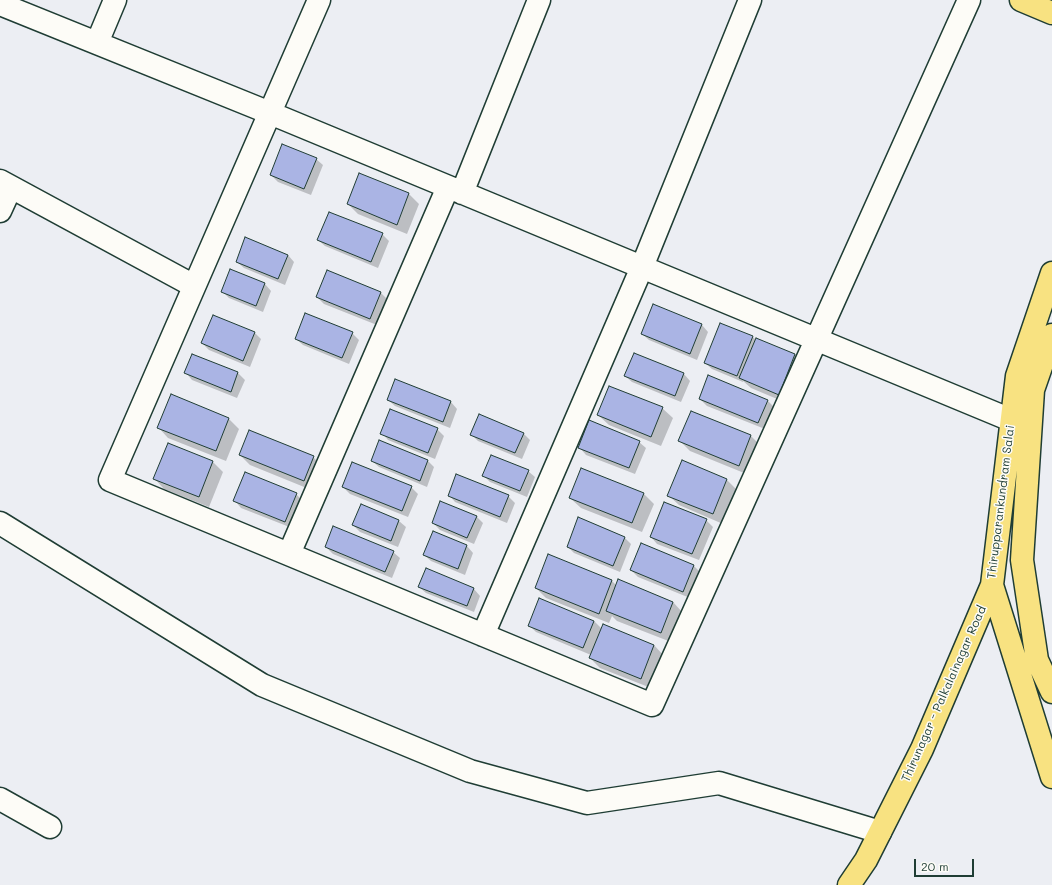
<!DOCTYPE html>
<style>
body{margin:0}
#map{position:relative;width:1052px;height:885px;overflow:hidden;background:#eceef3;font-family:Mali,sans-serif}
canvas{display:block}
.scale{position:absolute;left:914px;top:859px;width:60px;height:18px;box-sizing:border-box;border:2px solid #1f3d34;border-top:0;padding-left:5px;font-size:12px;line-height:14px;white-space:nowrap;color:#1f3d34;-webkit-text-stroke:3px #fdfcf7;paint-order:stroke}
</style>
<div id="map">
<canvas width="1052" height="885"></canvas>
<div class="scale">20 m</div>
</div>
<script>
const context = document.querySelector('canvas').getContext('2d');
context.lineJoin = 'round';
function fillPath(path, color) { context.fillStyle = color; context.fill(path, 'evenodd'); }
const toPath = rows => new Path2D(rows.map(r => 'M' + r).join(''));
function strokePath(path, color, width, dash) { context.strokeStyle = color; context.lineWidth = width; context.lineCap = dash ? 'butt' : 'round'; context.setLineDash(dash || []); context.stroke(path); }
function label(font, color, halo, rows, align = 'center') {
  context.font = font + ' Mali,sans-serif'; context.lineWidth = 3; context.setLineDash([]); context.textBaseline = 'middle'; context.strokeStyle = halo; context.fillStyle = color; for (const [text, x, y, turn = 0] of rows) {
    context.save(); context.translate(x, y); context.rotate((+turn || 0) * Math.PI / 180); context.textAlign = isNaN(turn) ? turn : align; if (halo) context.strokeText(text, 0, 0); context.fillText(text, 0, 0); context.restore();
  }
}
const shadow = toPath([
 [316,159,323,165,311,195,278,182,271,175],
 [360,174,409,194,419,204,407,234,358,214,348,204],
 [382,234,389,241,378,268,325,246,318,240],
 [288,255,294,262,285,285,244,268,237,262],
 [231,270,265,284,271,291,263,312,229,298,222,291],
 [328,271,381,293,388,300,377,325,324,304,317,297],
 [653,305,702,325,708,332,697,360,649,340,642,334],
 [721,324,753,337,756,340,795,354,805,365,789,404,751,388,743,381,743,382,712,369,705,363],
 [254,332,261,339,250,367,209,350,202,343],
 [352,333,359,340,349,364,303,345,296,339],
 [193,355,238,373,245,380,237,398,192,380,186,373],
 [684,374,690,381,681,402,632,382,625,376],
 [396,380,451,402,457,409,450,428,395,406,388,400],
 [171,395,229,419,239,429,226,461,168,438,158,427],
 [700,399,767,400,774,407,765,429,707,406],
 [662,408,673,418,661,446,609,425,598,415],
 [692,412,751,436,761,446,749,475,690,451,680,441],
 [437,429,444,436,435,459,388,440,382,433],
 [523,433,530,440,522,459,478,441,472,435],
 [639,442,646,448,635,474,586,455,580,448],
 [168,444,213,462,223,472,209,507,164,489,154,478],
 [240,455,313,457,323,467,314,491,250,465],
 [372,461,428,461,434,467,427,487,379,467],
 [682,461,727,480,737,490,723,524,679,505,668,495],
 [582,469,644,494,654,504,642,532,581,508,570,498],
 [528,471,535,477,527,497,490,482,484,476],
 [343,487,411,487,418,494,408,517,350,494],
 [296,494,303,501,292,528,241,508,235,501],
 [449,495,508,496,515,503,507,523,455,502],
 [361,505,399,521,406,527,398,547,360,532,353,525],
 [476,516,483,523,474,544,440,530,433,523],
 [706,520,713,527,699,560,657,544,651,537],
 [433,533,467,546,473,553,465,575,431,561,424,555],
 [625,538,631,544,620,572,574,553,568,547],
 [326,547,393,552,400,558,392,578,333,554],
 [549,555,612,581,617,586,673,602,683,613,671,642,617,621,612,616,609,623,546,598,536,588],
 [694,566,700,572,690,598,638,577,631,570],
 [426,570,474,589,480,596,474,612,426,593,419,587],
 [594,621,602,629,603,625,654,645,664,656,651,688,600,668,590,658,591,655,536,632,529,625]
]);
const building = toPath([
 [282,144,317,158,304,189,270,175,282,144],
 [359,173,409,193,397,225,347,204,359,173],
 [329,212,383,233,371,262,317,240,329,212],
 [245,237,288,255,278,279,236,262,245,237],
 [230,269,265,283,256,306,221,292,230,269],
 [327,270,381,292,370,319,316,297,327,270],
 [653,304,702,324,690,354,641,334,653,304],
 [305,313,353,332,342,358,295,339,305,313],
 [213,315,255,332,243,361,201,343,213,315],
 [720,323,753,336,737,376,704,363,720,323],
 [756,338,795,354,779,395,739,378,756,338],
 [634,353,684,373,675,396,624,376,634,353],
 [192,354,238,372,231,392,184,373,192,354],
 [708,375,768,400,758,423,699,399,708,375],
 [395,379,451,401,443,422,387,400,395,379],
 [609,386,663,407,651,437,597,415,609,386],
 [171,394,229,418,216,451,157,428,171,394],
 [390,409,438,428,428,453,380,434,390,409],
 [691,411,751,435,739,466,678,441,691,411],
 [479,414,524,433,515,453,470,435,479,414],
 [589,420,640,441,629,468,578,448,589,420],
 [249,430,314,456,304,481,239,455,249,430],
 [379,440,428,460,420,481,371,461,379,440],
 [168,443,213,461,199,497,153,479,168,443],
 [491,455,529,470,520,491,482,476,491,455],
 [682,460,727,479,713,514,667,496,682,460],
 [352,462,412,486,402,511,342,487,352,462],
 [581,468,644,493,632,523,569,498,581,468],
 [245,472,297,493,285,522,233,501,245,472],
 [456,474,509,495,500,517,448,496,456,474],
 [440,501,477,516,467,538,432,523,440,501],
 [664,502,707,519,692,554,650,537,664,502],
 [361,504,399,520,391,541,352,525,361,504],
 [578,517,625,537,613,566,567,547,578,517],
 [333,526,394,551,385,572,325,547,333,526],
 [433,531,467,545,458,569,423,555,433,531],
 [641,543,694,565,683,592,630,570,641,543],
 [548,554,612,580,599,614,535,588,548,554],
 [426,568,474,588,467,606,418,587,426,568],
 [618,579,673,602,661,633,606,611,618,579],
 [539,598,594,621,583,648,528,626,539,598],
 [603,624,654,645,641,679,589,658,603,624]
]);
const minor = toPath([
 [319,0,110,480,652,705,969,0],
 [0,4,270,113,1011,420],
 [97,43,115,0],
 [0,181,194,286],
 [462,193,539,0],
 [0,211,11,187],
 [0,523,262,685,470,771,587,803,719,783,880,832],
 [289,554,448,187],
 [483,635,642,267,750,0],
 [0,799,50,827]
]);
const major = toPath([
 [1021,0,1052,13],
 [1052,273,1017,376,992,585,1052,777],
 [1052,335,1033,390,1022,560,1037,660,1052,692],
 [849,885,866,860,922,749,992,585]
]);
const streetNames = [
 ["Thirupparankundram Salai",1001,502,-83],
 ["Thirunagar - Palkalainagar Road",944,694,-66]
];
fillPath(shadow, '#0003');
fillPath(building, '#aab4e4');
strokePath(building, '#1f3d34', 1);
strokePath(minor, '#1f3d34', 25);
strokePath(major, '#1f3d34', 25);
strokePath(minor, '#fdfcf7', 22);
strokePath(major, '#f8e281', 22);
label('12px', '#1f3d34', '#fdfcf7', streetNames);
</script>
